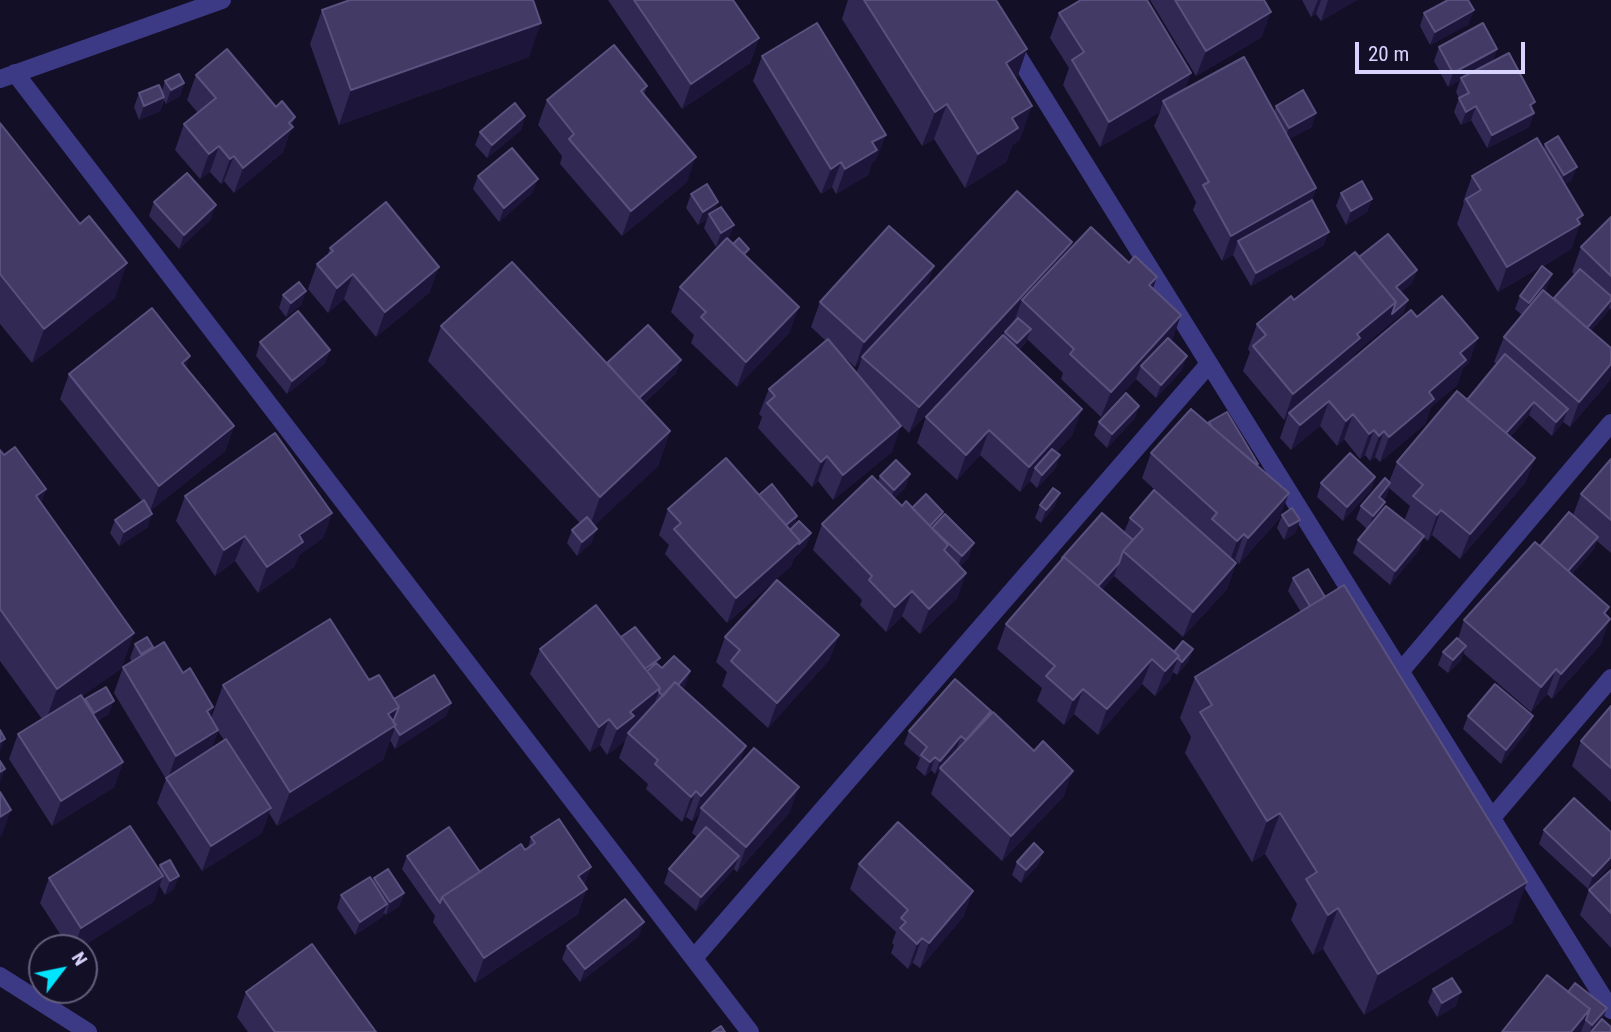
<!DOCTYPE html>
<style>
body{margin:0}
#map{position:relative;width:1611px;height:1032px;overflow:hidden;background:#130f26;font-family:"Roboto Condensed",sans-serif}
canvas{display:block}
.north{position:absolute;left:28px;top:934px;width:70px;height:70px;box-sizing:border-box;background:#130f26;border:2px solid #625e7d;border-radius:50%;rotate:58deg;font-size:19px;font-weight:700;line-height:28px;text-align:center;color:#d9d4ff}
.north::after{content:'';display:block;margin:auto;width:24px;height:32px;background:#00e5ff;clip-path:polygon(50% 0,100% 100%,50% 72%,0 100%)}
.scale{position:absolute;left:1355px;top:42px;width:170px;height:32px;box-sizing:border-box;border:4px solid #d9d4ff;border-top:0;padding-left:9px;font-size:21px;line-height:24px;white-space:nowrap;color:#d9d4ff;-webkit-text-stroke:5px #130f26;paint-order:stroke}
</style>
<div id="map">
<canvas width="1611" height="1032"></canvas>
<div class="north">N</div>
<div class="scale">20 m</div>
</div>
<script>
const context = document.querySelector('canvas').getContext('2d');
context.lineJoin = 'round';
const toPath = rows => new Path2D(rows.map(r => 'M' + r).join(''));
function strokePath(path, color, width, dash) { context.strokeStyle = color; context.lineWidth = width; context.lineCap = dash ? 'butt' : 'round'; context.setLineDash(dash || []); context.stroke(path); }
function fillPath(path, color) { context.fillStyle = color; context.fill(path, 'evenodd'); }
const street = toPath([
 [1011,45,1611,1010],
 [15,73,750,1032],
 [0,79,222,0],
 [1400,672,1611,423],
 [1491,819,1611,678],
 [694,958,1209,364],
 [0,976,88,1032]
]);
const wall = toPath([
 [608,0,733,0,759,38,750,63,682,109],
 [848,0,972,0,1016,80,1020,140,1012,145,1006,162,965,188,934,139,922,146,842,19],
 [1150,0,1264,0,1262,37,1196,76],
 [1302,0,1357,0,1321,21,1316,14,1311,17],
 [322,10,529,57,339,125,310,44],
 [1059,13,1191,73,1185,89,1274,112,1276,106,1312,127,1289,139,1316,188,1312,200,1324,245,1251,286,1233,255,1222,261,1193,210,1196,202,1154,126,1160,112,1100,147,1063,85,1069,68,1050,38],
 [1424,13,1469,24,1430,45,1420,26],
 [1439,47,1493,62,1532,109,1534,113,1529,127,1487,148,1471,120,1461,125,1454,112,1459,98,1456,92,1460,80,1448,87,1434,61],
 [762,56,876,160,872,163,868,175,836,194,832,187,821,194,753,81],
 [196,75,276,107,295,117,283,152,234,193,224,181,221,184,210,172,200,179,175,150,184,124,198,113,187,100],
 [165,81,184,83,180,96,166,104,164,100,160,111,139,120,134,107,139,93,162,91],
 [647,86,644,94,687,182,622,236,560,164,562,156,538,125,547,100],
 [525,116,521,130,487,158,475,145,480,132],
 [0,123,115,298,32,363,0,324],
 [1545,144,1572,180,1565,184,1583,215,1571,249,1543,266,1547,288,1545,291,1553,299,1575,275,1572,272,1581,247,1611,217,1611,310,1609,308,1608,311,1591,331,1610,380,1570,427,1563,422,1552,436,1529,415,1510,437,1535,458,1525,483,1460,559,1432,535,1428,541,1423,537,1419,550,1390,585,1353,553,1358,540,1367,529,1356,519,1361,506,1389,482,1397,462,1467,400,1497,364,1494,362,1504,337,1522,315,1515,309,1520,296,1542,266,1498,292,1457,224,1464,203,1463,202,1472,176,1544,148],
 [1389,488,1410,506,1404,521,1382,510,1383,500,1386,497],
 [478,176,533,192,499,222,473,189],
 [1341,193,1372,199,1367,212,1346,225,1336,206],
 [691,194,718,202,715,210,729,239,728,239,746,256,790,332,737,387,691,343,694,335,671,312,680,287,722,243,716,247,704,228,707,219,698,225,686,208],
 [154,202,211,219,179,249,149,216],
 [1072,242,1069,250,1153,289,1182,370,1156,398,1136,379,1101,417,1061,379,1063,373,1027,339,1026,342,1019,350,1073,434,1056,453,1060,455,1055,469,1037,488,1030,481,1020,492,980,455,957,480,917,443,926,417,1003,335,1005,332,1014,322,1015,319,909,433,898,422,892,452,833,500,818,481,812,487,758,428,762,417,759,414,769,389,826,341,811,327,820,302,934,266,925,289],
 [840,353,855,367,861,361,856,373],
 [330,248,430,292,376,337,344,299,328,313,308,289,317,264,327,256],
 [1359,257,1417,270,1412,283,1401,292,1408,300,1403,313,1354,354,1352,360,1469,363,1463,368,1457,385,1431,407,1425,424,1380,462,1375,457,1370,461,1365,455,1360,459,1344,439,1337,446,1320,426,1291,450,1280,438,1287,417,1284,420,1243,371,1250,352,1248,349,1257,324,1294,300],
 [283,295,302,304,286,317,279,308],
 [441,326,607,363,676,373,644,403,670,431,658,466,594,525,592,542,577,556,567,543,572,530,580,523,428,361],
 [260,342,330,350,325,363,287,394,256,356],
 [186,367,234,426,225,451,150,511,148,527,119,546,110,533,115,520,142,501,60,399,69,374],
 [1139,406,1134,419,1107,448,1094,435,1099,422],
 [1209,422,1258,464,1258,466,1280,518,1239,564,1235,559,1233,561,1236,563,1227,589,1183,637,1114,576,1102,590,1174,652,1193,649,1188,662,1177,675,1173,672,1169,681,1155,696,1142,684,1098,735,1074,714,1064,725,1037,701,1042,688,997,649,1006,624,1124,532,1130,518,1206,537,1142,478,1151,453,1209,424],
 [0,450,4,455,46,489,41,503,122,668,82,696,85,701,85,699,109,714,97,721,123,762,114,787,52,826,9,759,18,734,42,719,0,661],
 [1611,459,1611,553,1597,541,1593,550,1572,574,1606,615,1601,644,1552,699,1547,694,1531,712,1463,653,1461,660,1448,673,1438,665,1443,652,1458,639,1464,620,1573,515,1581,494],
 [910,474,905,488,894,498,902,506,943,512,942,518,969,557,960,566,966,573,957,598,920,634,902,616,886,632,860,605,862,600,813,550,822,524,878,482,880,476],
 [1375,477,1371,490,1343,521,1317,497,1321,483],
 [759,495,797,516,794,526,811,533,806,546,794,558,791,566,727,623,665,554,669,545,659,535,668,509],
 [185,496,332,513,323,538,299,555,294,567,258,593,235,561,215,576,176,521],
 [1040,505,1055,506,1041,523,1035,518],
 [1282,515,1300,520,1295,533,1284,540,1277,528],
 [1293,578,1512,923,1364,1015,1323,949,1313,955,1291,920,1297,904,1265,854,1252,862,1185,753,1191,737,1180,718,1195,677,1301,612,1288,591],
 [839,635,829,660,768,728,722,686,727,672,716,662,725,637],
 [621,637,660,658,657,664,686,685,682,688,739,765,790,812,737,872,734,869,696,911,664,883,669,869,697,837,692,833,700,813,692,821,686,817,682,822,646,789,648,784,619,758,628,733,633,727,628,731,625,741,607,755,600,745,590,752,530,674,540,649],
 [135,644,153,647,152,650,183,673,213,707,210,716,211,718,223,685,369,680,394,699,451,703,446,716,395,749,390,740,383,760,277,826,269,813,262,833,202,871,157,803,166,779,114,693,123,667,132,662,130,658],
 [218,731,224,740,211,749],
 [1611,706,1611,802,1572,766,1581,741],
 [991,711,989,716,1064,796,1002,861,931,794,940,769,935,774,931,770,925,776,916,768,920,758,904,744,909,731],
 [1468,716,1533,716,1528,730,1501,764,1463,729],
 [1544,830,1611,832,1611,865,1588,889,1539,844],
 [531,837,591,867,584,885,578,914,475,983,433,922,435,916,402,869,407,856,480,872,528,848],
 [1043,852,1038,865,1021,883,1012,875,1017,862],
 [170,860,174,889,165,895,159,885,154,901,80,948,69,948,40,903,49,878,158,869,160,865],
 [859,864,964,916,920,968,913,963,908,969,891,953,894,945,892,943,896,932,850,889],
 [1611,870,1611,948,1580,915,1589,890],
 [374,878,404,893,399,906,386,915,384,913,382,917,355,935,337,908,341,895,373,881],
 [639,936,580,982,562,959,567,946],
 [1547,975,1602,1020,1611,1032,1501,1032],
 [1433,989,1456,1006,1437,1017,1428,1002],
 [246,992,376,1032,248,1032,237,1017]
]);
const shadedWall = toPath([
 [1318,0,1321,0,1316,14,1311,17],
 [1328,0,1357,0,1321,21],
 [1474,10,1469,24,1430,45,1435,32],
 [1271,12,1262,37,1196,76,1206,51],
 [541,23,529,57,339,125,351,90],
 [759,38,750,63,682,109,691,84],
 [1027,49,1015,84,1006,63],
 [1497,49,1493,63,1448,87,1453,73],
 [1191,73,1182,98,1163,101,1160,112,1100,147,1109,122],
 [184,83,180,96,166,104,171,90],
 [164,97,160,111,139,120,144,106],
 [1535,102,1530,115,1534,113,1529,127,1487,148,1492,135],
 [947,104,934,139,922,146,935,112],
 [1032,106,1020,140,1012,145,1006,162,965,188,978,154,1012,118],
 [1476,106,1471,120,1461,125,1466,112],
 [1316,113,1312,127,1284,142,1289,128],
 [525,116,521,130,487,158,492,145],
 [295,117,283,152,234,193,243,168],
 [886,135,876,160,872,163,868,175,836,194,845,169,872,142],
 [219,146,210,172,200,179,209,154],
 [234,156,224,181,221,184,230,159],
 [696,157,687,182,622,236,631,211],
 [841,162,832,187,821,194,831,169],
 [1577,167,1572,180,1559,188,1564,175],
 [538,179,533,192,499,222,504,208],
 [1316,188,1307,214,1238,241,1233,255,1222,261,1231,236],
 [1372,199,1367,212,1346,225,1351,211],
 [718,202,714,216,709,214,707,219,698,225,703,212],
 [216,205,211,219,179,249,184,235],
 [1583,215,1571,249,1498,292,1507,267],
 [734,225,729,239,716,247,721,233],
 [1329,232,1324,245,1251,286,1256,273],
 [1072,242,1063,267,1022,300,1015,319,909,433,919,407],
 [127,263,115,298,32,363,44,329],
 [934,266,925,291,862,357,861,361,855,367,864,342],
 [439,267,430,292,376,337,385,312],
 [1417,270,1412,283,1391,300,1396,287],
 [353,274,344,299,328,313,337,288],
 [1552,274,1547,288,1524,316,1529,303],
 [1157,277,1148,302,1149,285],
 [306,291,302,304,286,317,291,303],
 [1408,300,1403,313,1354,354,1351,363,1289,413,1287,417,1284,420,1293,394,1357,334,1396,302],
 [1611,300,1608,311,1582,342,1587,328],
 [799,307,790,332,737,387,746,362],
 [1181,315,1172,341,1145,370,1141,366,1136,379,1101,417,1111,392],
 [1031,329,1026,342,1012,356,1017,343],
 [1478,338,1469,363,1463,368,1457,385,1431,407,1425,424,1380,462,1389,437,1429,392,1460,353],
 [330,350,325,363,287,394,292,381],
 [190,356,181,381,182,363],
 [1187,356,1182,370,1156,398,1161,385],
 [681,360,676,373,627,418,632,405],
 [1611,364,1611,376,1610,380,1570,427,1579,402],
 [1329,401,1320,426,1291,450,1300,425],
 [1534,402,1529,415,1499,449,1504,436],
 [1139,406,1134,419,1107,448,1112,434],
 [1082,409,1073,434,1039,472,1035,468,1030,481,1020,492,1029,467],
 [1568,409,1563,422,1552,436,1556,422],
 [1353,414,1344,439,1337,446,1346,421],
 [234,426,225,451,150,511,159,486],
 [901,426,892,452,833,500,843,475],
 [989,430,980,455,957,480,966,455],
 [1374,430,1365,455,1360,459,1369,434],
 [670,431,658,466,588,532,600,497],
 [1384,431,1375,457,1370,461,1379,436],
 [1060,455,1055,469,1037,488,1042,475],
 [827,456,818,481,812,487,821,462],
 [1535,458,1525,483,1460,559,1470,534],
 [910,474,905,488,889,504,894,490],
 [1375,477,1371,490,1343,521,1347,507],
 [1390,483,1386,497,1374,511,1379,497],
 [46,489,34,523,36,496],
 [1060,493,1055,506,1041,523,1046,510],
 [1289,493,1280,518,1239,564,1248,538],
 [1385,502,1380,515,1368,529,1373,516],
 [1441,510,1432,535,1428,541,1437,515],
 [943,512,939,526,934,530,929,527],
 [332,513,323,538,299,555,294,567,258,593,267,567,299,535],
 [152,514,148,527,119,546,124,532],
 [797,516,793,529,780,529],
 [1300,520,1295,533,1284,540,1289,526],
 [597,529,592,542,577,556,582,542],
 [811,533,806,546,794,558,791,566,727,623,736,598,800,541],
 [1244,534,1235,559,1228,566,1237,541],
 [245,536,235,561,215,576,224,550],
 [1424,536,1419,550,1390,585,1395,571],
 [1598,537,1593,550,1562,585,1567,572],
 [974,543,969,557,957,569,962,556],
 [1119,563,1114,576,1092,602,1097,588],
 [1236,563,1227,589,1183,637,1193,612],
 [966,573,957,598,920,634,929,609],
 [912,591,902,616,886,632,895,607],
 [1609,607,1600,630,1610,619,1601,644,1552,699,1561,674],
 [134,633,122,668,45,723,57,689],
 [839,635,829,660,768,728,777,703],
 [1466,646,1461,660,1448,673,1453,660],
 [1193,649,1188,662,1177,675,1182,662],
 [1179,656,1169,681,1155,696,1165,671],
 [660,658,655,671,639,673],
 [1152,659,1142,684,1098,735,1107,709],
 [1556,669,1547,694,1531,712,1541,687],
 [690,671,686,685,661,712,666,698],
 [660,688,651,714,628,731,625,741,607,755,617,729,630,712],
 [1083,689,1074,714,1064,725,1073,700],
 [114,701,109,714,89,726,94,713],
 [451,703,446,716,395,749,400,735],
 [213,707,204,732,207,711],
 [399,707,396,725,383,760,277,826,290,792,388,714],
 [1533,716,1528,730,1501,764,1506,750],
 [609,719,600,745,590,752,599,727],
 [218,730,209,755,167,781,176,756],
 [961,736,957,749,935,774,940,761],
 [5,739,0,752,0,753,0,742],
 [746,746,737,771,701,808,700,813,692,821,701,796],
 [935,757,931,770,925,776,930,762],
 [123,762,114,787,52,826,61,801],
 [5,769,0,783,0,772],
 [1073,771,1064,796,1002,861,1011,836],
 [799,787,790,812,737,872,746,847],
 [696,791,686,817,682,822,691,797],
 [271,808,262,833,202,871,211,846],
 [11,810,2,835,0,837,0,817],
 [1280,813,1265,854,1252,862,1267,821],
 [1043,852,1038,865,1021,883,1026,870],
 [739,856,734,869,696,911,701,897],
 [1611,857,1611,865,1588,889,1593,876],
 [591,867,582,892,578,876],
 [163,876,154,901,80,948,74,948,81,928],
 [179,876,174,889,165,895,170,881],
 [1527,882,1512,923,1364,1015,1378,974],
 [587,889,578,914,475,983,484,958],
 [973,891,964,916,920,968,929,943],
 [404,893,399,906,386,915,390,902],
 [387,904,382,917,355,935,360,922],
 [1338,908,1323,949,1313,955,1328,915],
 [644,922,639,936,580,982,585,969],
 [922,938,913,963,908,969,917,944],
 [1461,992,1456,1006,1437,1017,1442,1003],
 [1607,1008,1602,1021,1593,1032,1590,1032,1592,1025],
 [1590,1009,1581,1032,1571,1032]
]);
const building = toPath([
 [350,0,533,0,541,23,351,90,322,10,350,0],
 [634,0,733,0,759,38,691,84,634,0],
 [864,0,996,0,1027,49,1006,63,1032,106,1012,118,1018,128,978,154,947,104,935,112,864,0],
 [1081,0,1147,0,1191,73,1109,122,1072,60,1084,52,1059,13,1081,0],
 [1175,0,1264,0,1271,12,1206,51,1175,0],
 [1448,0,1468,0,1474,10,1435,32,1424,13,1448,0],
 [817,23,886,135,872,142,877,150,845,169,841,162,831,169,762,56,817,23],
 [1483,23,1497,49,1453,73,1439,47,1483,23],
 [614,45,647,86,641,91,696,157,631,211,569,139,574,134,547,100,614,45],
 [227,49,276,107,282,101,295,117,289,123,293,127,243,168,234,156,230,159,219,146,209,154,184,124,216,98,196,75,227,49],
 [1509,53,1535,102,1530,105,1534,113,1492,135,1476,106,1466,112,1459,98,1469,93,1461,78,1509,53],
 [1244,57,1316,188,1231,236,1203,185,1209,182,1163,101,1244,57],
 [179,74,184,83,171,90,165,81,179,74],
 [159,85,164,97,144,106,139,93,159,85],
 [1303,90,1316,113,1289,128,1276,106,1303,90],
 [515,103,525,116,492,145,480,132,515,103],
 [0,123,80,224,89,216,127,263,44,329,0,274,0,123],
 [1558,136,1577,167,1564,175,1545,144,1558,136],
 [1537,138,1583,215,1577,219,1580,224,1507,267,1466,199,1481,190,1472,176,1537,138],
 [512,148,538,179,504,208,478,176,512,148],
 [187,173,216,205,184,235,154,202,187,173],
 [1362,181,1372,199,1351,211,1341,193,1362,181],
 [707,184,718,202,703,212,691,194,707,184],
 [1017,191,1072,242,919,407,862,357,1017,191],
 [1312,200,1329,232,1256,273,1238,241,1312,200],
 [386,202,439,267,385,312,353,274,337,288,317,264,333,251,330,248,386,202],
 [721,207,734,225,721,233,709,214,721,207],
 [1611,217,1611,276,1581,247,1611,217],
 [889,226,934,266,864,342,820,302,889,226],
 [1091,227,1129,263,1135,256,1157,277,1149,285,1181,315,1111,392,1070,354,1074,349,1022,300,1091,227],
 [1388,234,1417,270,1396,287,1408,300,1392,314,1396,302,1359,257,1388,234],
 [727,238,799,307,746,362,701,317,706,312,680,287,727,238],
 [739,238,749,249,744,254,733,244,739,238],
 [1355,252,1396,302,1357,334,1360,338,1293,394,1253,346,1266,335,1257,324,1291,296,1294,300,1355,252],
 [512,262,670,431,600,497,441,326,512,262],
 [1542,266,1552,274,1529,303,1520,296,1542,266],
 [1580,269,1611,296,1611,300,1587,328,1554,298,1580,269],
 [299,282,306,291,291,303,283,295,299,282],
 [1543,290,1611,348,1611,364,1579,402,1504,337,1543,290],
 [1442,296,1478,338,1460,353,1466,360,1429,392,1434,399,1389,437,1384,431,1379,436,1374,430,1369,434,1353,414,1346,421,1329,401,1300,425,1289,413,1411,310,1417,317,1442,296],
 [152,308,190,356,182,363,234,426,159,486,69,374,152,308],
 [298,311,330,350,292,381,260,342,298,311],
 [1018,318,1031,329,1017,343,1005,332,1018,318],
 [648,325,681,360,639,398,607,363,648,325],
 [1003,335,1082,409,1029,467,989,430,966,455,926,417,1003,335],
 [1168,338,1187,356,1161,385,1141,366,1168,338],
 [828,339,901,426,843,475,827,456,821,462,767,403,775,396,769,389,828,339],
 [1505,354,1568,409,1556,422,1534,402,1506,433,1467,400,1505,354],
 [1457,391,1535,458,1470,534,1441,510,1437,515,1413,496,1423,485,1397,462,1457,391],
 [1126,393,1139,406,1112,434,1099,422,1126,393],
 [1191,409,1289,493,1248,538,1244,534,1237,541,1212,519,1217,513,1151,453,1191,409],
 [1227,412,1258,464,1257,465,1212,427,1209,422,1227,412],
 [275,433,332,513,299,535,303,542,267,567,245,536,224,550,185,496,275,433],
 [15,447,46,489,36,496,134,633,57,689,0,609,0,450,4,455,15,447],
 [1052,449,1060,455,1042,475,1035,468,1052,449],
 [1350,453,1375,477,1347,507,1321,483,1350,453],
 [726,458,800,541,736,598,674,529,681,523,668,509,726,458],
 [1611,459,1611,520,1581,494,1611,459],
 [896,460,910,474,894,490,880,476,896,460],
 [872,476,902,506,906,501,948,545,944,550,966,573,929,609,912,591,895,607,869,580,872,576,822,524,872,476],
 [1385,478,1390,483,1379,497,1385,502,1373,516,1361,506,1385,478],
 [772,484,797,516,786,525,759,495,772,484],
 [1053,488,1060,493,1046,510,1040,505,1053,488],
 [1154,490,1236,563,1193,612,1123,551,1143,529,1130,518,1154,490],
 [926,494,943,512,930,526,912,508,926,494],
 [144,500,152,514,124,532,115,520,144,500],
 [1386,506,1424,536,1395,571,1358,540,1386,506],
 [1292,508,1300,520,1289,526,1282,515,1292,508],
 [1569,512,1598,537,1568,571,1540,546,1569,512],
 [1102,513,1133,540,1123,551,1119,563,1098,586,1064,557,1062,558,1102,513],
 [945,514,974,543,962,556,932,528,945,514],
 [587,517,597,529,582,542,572,530,587,517],
 [799,521,811,533,799,544,800,541,790,530,799,521],
 [1535,542,1609,607,1604,613,1610,619,1561,674,1556,669,1541,687,1464,620,1535,542],
 [1064,557,1179,656,1165,671,1152,659,1107,709,1083,689,1073,700,1046,676,1055,666,1006,624,1064,557],
 [1308,569,1325,597,1310,606,1293,578,1308,569],
 [777,580,839,635,777,703,731,661,740,650,725,637,777,580],
 [1344,585,1527,882,1378,974,1338,908,1328,915,1306,879,1317,872,1280,813,1267,821,1200,712,1212,705,1195,677,1344,585],
 [596,605,660,688,630,712,634,716,617,729,609,719,599,727,540,649,596,605],
 [330,619,369,680,379,675,399,707,388,714,396,725,290,792,223,685,330,619],
 [635,627,660,658,645,669,621,637,635,627],
 [147,637,153,647,141,654,135,644,147,637],
 [1457,638,1466,646,1453,660,1443,652,1457,638],
 [1183,641,1193,649,1182,662,1178,658,1179,656,1174,652,1183,641],
 [164,642,183,673,190,668,213,707,207,711,218,730,176,756,123,667,164,642],
 [674,656,690,671,678,685,675,682,663,696,659,692,660,688,647,671,656,663,662,668,674,656],
 [434,675,451,703,400,735,394,726,396,725,393,722,399,707,394,699,434,675],
 [955,679,991,711,966,740,961,736,940,761,935,757,930,762,921,755,927,747,909,731,955,679],
 [675,682,746,746,701,796,696,791,691,797,655,764,658,760,628,733,675,682],
 [1495,684,1533,716,1506,750,1468,716,1495,684],
 [106,687,114,701,94,713,85,699,106,687],
 [81,695,123,762,61,801,18,734,81,695],
 [1611,706,1611,768,1581,741,1611,706],
 [993,712,1034,751,1043,741,1073,771,1011,836,940,768,993,712],
 [0,730,5,739,0,742,0,730],
 [226,739,271,808,211,846,166,778,226,739],
 [754,748,799,787,746,847,701,808,754,748],
 [0,761,5,769,0,772,0,761],
 [0,792,11,810,0,817,0,792],
 [1574,798,1611,832,1611,857,1593,876,1544,830,1574,798],
 [559,819,591,867,578,876,587,889,484,958,442,897,521,844,525,850,535,843,531,837,559,819],
 [898,822,973,891,929,943,922,938,917,944,900,928,906,922,901,918,908,910,859,864,898,822],
 [130,826,163,876,81,928,49,878,130,826],
 [449,827,480,872,442,897,440,903,407,856,449,827],
 [706,827,739,856,701,897,669,869,706,827],
 [1034,843,1043,852,1026,870,1017,862,1034,843],
 [170,860,179,876,170,881,160,865,170,860],
 [388,869,404,893,390,902,374,878,388,869],
 [1611,870,1611,913,1589,890,1611,870],
 [370,877,387,904,360,922,341,895,370,877],
 [625,899,644,922,585,969,567,946,625,899],
 [312,944,376,1032,275,1032,246,992,312,944],
 [1547,975,1590,1009,1571,1032,1502,1032,1547,975],
 [1452,978,1461,992,1442,1003,1433,989,1452,978],
 [1575,983,1607,1008,1592,1025,1586,1020,1590,1009,1568,992,1575,983],
 [1602,1019,1611,1027,1611,1032,1591,1032,1602,1019],
 [721,1026,725,1032,712,1032,721,1026]
]);
strokePath(street, '#3d3a85', 18);
fillPath(wall, '#312854');
fillPath(shadedWall, '#1d163a');
fillPath(building, '#433a66');
strokePath(building, '#5a527e', 2);
</script>
